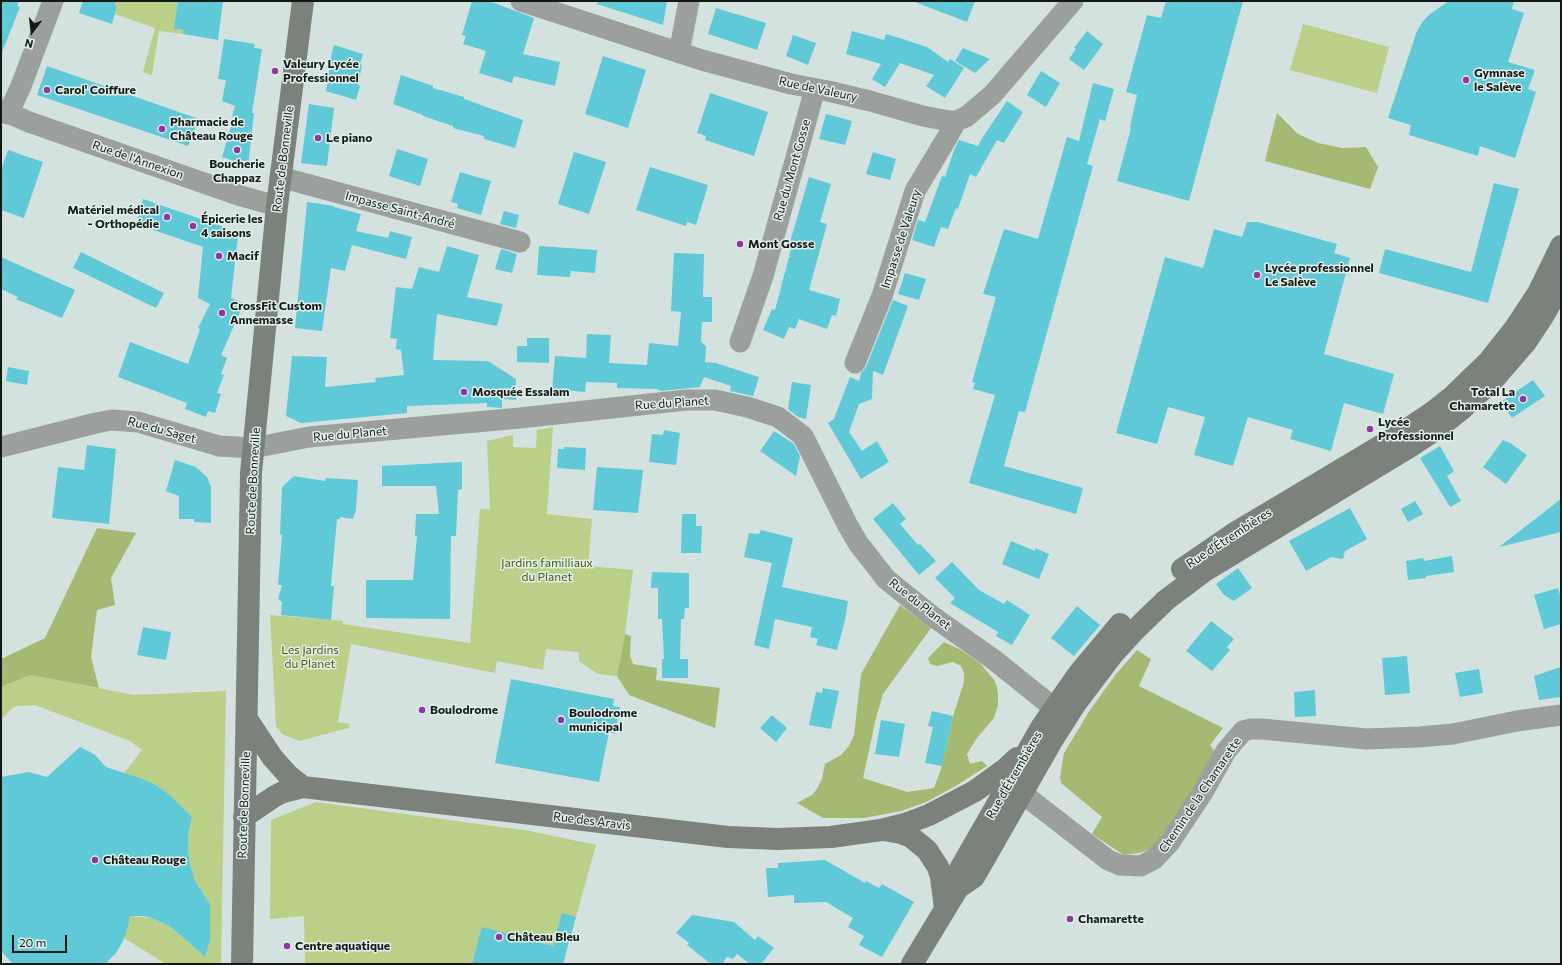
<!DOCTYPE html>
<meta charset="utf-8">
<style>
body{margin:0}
#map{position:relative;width:1562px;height:965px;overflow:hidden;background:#d3e2de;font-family:Commissioner,sans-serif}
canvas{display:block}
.frame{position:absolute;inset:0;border:2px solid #121816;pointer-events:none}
.north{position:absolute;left:12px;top:12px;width:40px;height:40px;-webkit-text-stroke:3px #e0f0ec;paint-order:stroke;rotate:195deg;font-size:11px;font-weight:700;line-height:16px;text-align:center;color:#121816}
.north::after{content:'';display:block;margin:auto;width:14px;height:18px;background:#121816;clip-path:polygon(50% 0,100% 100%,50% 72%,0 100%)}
.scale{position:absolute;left:12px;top:935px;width:55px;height:18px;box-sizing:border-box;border:2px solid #121816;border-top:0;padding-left:5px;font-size:12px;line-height:14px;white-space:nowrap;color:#121816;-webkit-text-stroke:3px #e0f0ec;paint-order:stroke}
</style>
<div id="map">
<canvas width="1562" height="965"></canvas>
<div class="frame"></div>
<div class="north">N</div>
<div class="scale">20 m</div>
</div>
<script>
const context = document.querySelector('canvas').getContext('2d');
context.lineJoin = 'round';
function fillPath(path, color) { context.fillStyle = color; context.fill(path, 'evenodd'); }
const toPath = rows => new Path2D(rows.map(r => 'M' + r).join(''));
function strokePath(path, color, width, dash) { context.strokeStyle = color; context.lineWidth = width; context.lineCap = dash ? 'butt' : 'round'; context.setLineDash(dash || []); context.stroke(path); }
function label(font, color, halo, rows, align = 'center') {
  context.font = font + ' Commissioner,sans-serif'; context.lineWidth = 3; context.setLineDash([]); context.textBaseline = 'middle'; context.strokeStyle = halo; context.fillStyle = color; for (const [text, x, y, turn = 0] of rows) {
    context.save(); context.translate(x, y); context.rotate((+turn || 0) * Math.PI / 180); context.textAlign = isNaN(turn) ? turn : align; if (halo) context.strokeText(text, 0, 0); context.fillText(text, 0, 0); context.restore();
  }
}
const green = toPath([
 [116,1,178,1,175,29,183,30,183,34,159,31,152,75,143,72,155,28,115,14,117,7,115,6],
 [1303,24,1389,47,1377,93,1290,70],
 [553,427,547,514,592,519,588,566,633,570,625,634,617,676,598,674,579,661,579,653,576,652,546,649,543,670,497,661,495,673,351,644,338,722,350,724,349,728,299,741,282,734,276,726,270,615,343,621,343,624,470,643,480,509,490,509,487,441,513,435,513,447,536,448,537,430],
 [30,675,134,695,226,691,221,964,166,964,124,938,130,916,152,918,171,927,205,957,210,941,210,904,195,881,191,868,188,851,188,834,192,817,170,795,156,785,124,773,142,750,130,741,35,705,17,706,11,709,2,719,1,719,1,687],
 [316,802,530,831,596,845,576,917,553,946,472,964,305,964,304,916,270,919,271,820]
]);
const forest = toPath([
 [1277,113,1298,134,1318,143,1342,148,1366,147,1378,167,1370,189,1265,161],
 [97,528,136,533,111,578,115,605,97,610,91,657,99,688,30,675,1,687,1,659,45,638],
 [900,605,931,628,883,694,876,718,863,778,907,792,934,788,942,766,953,716,964,682,964,673,961,666,953,662,937,666,930,664,928,658,944,642,961,650,980,663,995,681,998,692,998,705,994,718,977,738,967,754,970,764,982,761,987,766,954,787,926,802,901,811,864,818,823,818,797,803,812,795,817,789,822,779,825,764,841,755,849,746,854,735,861,674],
 [625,634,631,636,630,656,633,664,657,668,656,680,720,688,715,728,629,695,617,676],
 [1137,650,1151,659,1139,686,1223,728,1210,745,1215,752,1169,831,1151,849,1139,853,1124,855,1092,834,1102,817,1061,783,1060,777,1064,753,1090,710,1116,674]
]);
const building = toPath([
 [1,1,19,1,17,6,20,7,2,52],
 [83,1,116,1,115,6,117,6,112,24,79,13],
 [178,1,223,1,218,40,183,34,183,30,174,29],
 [472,1,489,1,534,18,523,54,560,62,555,86,514,76,512,83,479,73,486,51,463,44,466,36,462,35],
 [598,1,667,1,663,25,597,4],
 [916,1,975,1,967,22,915,2],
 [1166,1,1243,1,1189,201,1117,181,1131,128,1130,127,1137,95,1126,92,1147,15,1161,18],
 [1449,1,1514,1,1512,9,1524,13,1508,62,1535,70,1528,89,1536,92,1515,158,1480,146,1478,156,1409,135,1411,125,1388,118,1417,31,1423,21,1430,14],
 [716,8,766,23,757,50,708,34],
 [852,31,884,40,886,34,903,39,927,47,948,62,950,59,964,68,945,98,926,86,934,75,900,63,885,87,872,79,881,64,846,54],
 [1087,31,1103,44,1084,70,1069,59,1076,49,1074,48],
 [793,35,816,43,808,65,786,56],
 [224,39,255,44,254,48,262,49,252,113,254,113,248,166,222,157,234,117,232,116,235,106,222,101,226,80,218,79],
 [334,45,363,54,360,64,362,65,358,85,360,86,356,100,326,91,328,80,326,79,330,69,328,68],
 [963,48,990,59,975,73,955,61],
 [603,56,646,70,628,128,585,114],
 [47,66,199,119,188,146,37,95],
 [1041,71,1060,83,1046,107,1027,95],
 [401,75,433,86,433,88,464,97,464,99,523,120,515,148,484,139,484,136,453,128,453,126,423,116,423,115,393,104],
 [1093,83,1114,89,1105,121,1100,119,1087,164,1093,166,1025,412,1019,411,1004,466,1083,488,1076,514,969,483,995,395,973,389,975,383,972,382,996,297,983,294,1004,229,1038,239,1067,137,1079,141],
 [710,93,768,112,754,156,705,140,706,136,697,133],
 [1007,101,1023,112,1004,143,997,140,976,177,970,174,958,209,956,208,948,229,941,227,934,247,912,240,918,220,925,222,942,176,945,177,954,150,959,140,978,146,981,140],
 [309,104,334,108,327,166,301,163],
 [826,114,852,121,845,145,819,139],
 [397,149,428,159,420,186,389,176],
 [8,150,43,162,24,218,1,210,1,170],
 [574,152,606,162,589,214,558,204],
 [873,152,896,159,890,180,866,174],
 [650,167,708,185,696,225,687,222,686,226,636,210],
 [460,172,491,181,481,215,457,208,458,204,451,202],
 [809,177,831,184,820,222,827,224,809,290,840,299,836,316,832,315,827,329,799,319,795,329,789,327,784,339,763,330,772,309,775,310,789,257,792,257,789,256,791,249,788,249],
 [1494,183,1519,189,1488,303,1379,273,1385,249,1471,272],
 [143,199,227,228,226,231,238,235,231,298,244,303,221,355,227,358,221,374,224,375,217,393,221,394,215,413,208,411,206,417,185,409,187,403,118,377,130,342,188,364,200,329,198,328,210,304,198,298,203,247,136,224],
 [307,202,334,206,334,207,361,214,356,231,388,238,390,231,412,237,406,259,352,245,345,271,331,268,322,331,295,328],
 [504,211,519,215,516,228,500,224],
 [1247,222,1258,222,1337,244,1334,253,1350,258,1324,354,1394,374,1383,414,1344,403,1331,451,1290,439,1293,430,1248,417,1233,466,1194,455,1205,417,1168,407,1157,444,1116,433,1165,257,1203,268,1214,229,1242,237],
 [447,246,479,255,467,297,503,304,497,326,437,314,433,360,488,361,516,379,516,400,502,399,502,408,487,407,487,403,407,406,407,413,301,423,286,416,292,356,327,357,325,387,376,382,375,378,404,375,401,350,396,349,397,339,390,338,396,287,412,289,419,267,439,272],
 [539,246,597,250,595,273,571,271,570,277,537,275],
 [501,249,517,254,512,273,495,269],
 [81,252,164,293,156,308,73,268],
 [674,253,704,254,703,297,712,297,712,322,702,322,701,341,706,347,705,362,716,363,759,377,753,396,730,391,731,386,704,377,700,387,661,391,657,389,617,388,617,383,586,382,585,392,552,389,555,356,586,358,587,334,611,335,609,363,647,365,649,343,678,346,681,312,671,311],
 [1,257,75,290,62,318,16,299,18,297,1,289],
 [905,273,926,279,919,300,898,294],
 [893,300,908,306,883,375,873,371,872,399,859,404,849,432,862,451,877,441,889,462,861,479,828,423,834,419,850,377,859,381,861,373,866,367],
 [527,338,549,338,549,363,517,362,517,346,527,346],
 [8,367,29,371,27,385,6,381],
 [1533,380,1545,396,1512,418,1501,402],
 [792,382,811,385,806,419,798,417,788,409],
 [664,430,680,433,676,465,649,462,652,434,663,435],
 [774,431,794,444,800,456,796,476,760,451],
 [1503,440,1510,443,1527,455,1506,484,1483,467],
 [87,445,116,449,109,524,52,518,58,467,84,470],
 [1440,446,1454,471,1447,476,1461,501,1450,507,1420,458],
 [564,447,586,448,585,470,557,468,558,449,564,449],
 [175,460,196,467,207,477,211,487,211,523,194,522,194,519,179,519,179,496,166,491],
 [462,462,462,489,458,490,456,536,451,536,450,619,366,618,366,580,413,580,417,536,415,536,416,514,439,514,436,486,382,486,382,466],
 [597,467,643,470,638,513,593,510],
 [294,476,325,481,326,478,358,480,356,510,353,519,340,517,340,519,337,519,331,586,334,586,331,620,281,615,282,602,278,599,282,585,278,585,282,535,280,534,282,487],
 [1561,499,1561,532,1499,547],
 [1415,501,1423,514,1408,522,1401,509],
 [893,503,906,519,900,524,918,545,920,544,936,561,919,575,873,519],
 [1350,508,1367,539,1345,551,1343,559,1331,557,1306,571,1289,541],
 [682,514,696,514,696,526,702,526,701,553,681,553],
 [761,530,793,538,782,587,848,601,845,620,837,650,816,645,818,639,810,637,812,627,775,619,769,649,754,645,772,563,744,557,749,533,759,534],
 [1011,541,1035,551,1035,548,1049,554,1039,579,1002,564],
 [1452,556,1454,572,1426,576,1426,578,1408,580,1406,561,1423,558,1424,561],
 [952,562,979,590,1004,604,1007,600,1030,615,1012,645,996,636,998,632,950,603,955,598,935,578],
 [1238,568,1252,588,1234,601,1224,595,1216,584],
 [652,572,689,573,689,608,685,608,684,619,681,619,680,659,688,659,688,678,662,678,662,659,664,659,662,619,658,619,658,588,651,588],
 [1558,588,1561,598,1561,624,1544,629,1534,595],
 [1077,606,1100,625,1074,656,1051,638],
 [1211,621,1234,639,1227,647,1230,650,1212,671,1186,651],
 [143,627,171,632,166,660,137,655],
 [1407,656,1410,693,1385,695,1382,658],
 [1561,667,1561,697,1539,700,1534,676],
 [1479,669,1483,693,1460,697,1455,673],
 [511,679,614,699,613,706,620,707,615,734,609,732,599,782,495,763],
 [823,688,839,691,831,729,809,725,816,692,822,693],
 [1315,690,1316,716,1295,717,1294,692],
 [932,711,953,716,942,766,925,763,933,727,928,726],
 [772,715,787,728,776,742,760,728],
 [881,720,905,724,899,757,875,754],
 [80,747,94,754,106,767,140,778,156,785,170,795,192,817,188,834,188,851,191,868,195,881,210,904,210,941,205,957,171,927,152,918,143,916,130,916,127,931,122,943,116,953,105,964,13,964,1,951,1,777,29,772,47,777],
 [825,860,865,883,866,881,879,888,882,884,914,902,882,957,859,945,864,936,848,927,853,918,826,902,794,903,794,895,768,897,766,868,778,868,778,863],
 [562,913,576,917,563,964,472,964,482,927,553,946],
 [692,915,734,922,755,940,758,936,774,948,761,964,750,964,737,954,733,959,727,957,722,964,711,964,687,945,689,943,676,933]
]);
const street = toPath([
 [521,1,702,60,791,84,828,91,870,101,923,116,949,121,956,121,966,117,992,95,1073,1],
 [679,53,689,1],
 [1,110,29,122,241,196,277,206],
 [8,114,21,86,53,1],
 [280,177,520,242],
 [740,342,763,276,815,89],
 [855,363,882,296,915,191,948,136,956,121],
 [1,447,96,423,112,420,138,422,219,446,253,448,309,437,520,418,686,400,715,400,747,407,778,417,803,436,847,524,858,543,886,579,932,616,993,659,1054,708],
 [1009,783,1108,860,1120,865,1141,866,1154,859,1170,842,1203,792,1226,751,1243,731,1251,729,1262,729,1366,739,1419,737,1453,734,1517,721,1561,715]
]);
const secondary = toPath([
 [1182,569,1233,534,1394,438,1434,411,1454,395,1488,362,1515,328,1538,293,1561,246],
 [247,719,272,757,288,775,303,787],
 [244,817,275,796,283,792,303,787,728,837,778,839,831,837,881,830,905,824,929,815,975,791,1004,770,1017,758],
 [884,830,901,833,911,837,927,850,938,867,941,877,945,909],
 [958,888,960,869,1042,726,1079,673,1120,624],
 [242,964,251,473,277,206,303,1],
 [912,964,958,888,974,877,1053,739,1076,703,1113,654,1134,631,1166,600,1206,570,1411,446,1441,426,1462,409,1494,379,1526,342,1542,318,1561,285]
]);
const markers = [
 [275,71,4,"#9135a0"],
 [1466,80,4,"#9135a0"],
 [47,90,4,"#9135a0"],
 [162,129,4,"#9135a0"],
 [318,138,4,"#9135a0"],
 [237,150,4,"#9135a0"],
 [167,217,4,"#9135a0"],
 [193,226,4,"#9135a0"],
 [740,244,4,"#9135a0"],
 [219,256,4,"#9135a0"],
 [1257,275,4,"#9135a0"],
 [222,313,4,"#9135a0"],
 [464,392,4,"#9135a0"],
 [1523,399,4,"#9135a0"],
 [1370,429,4,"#9135a0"],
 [422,710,4,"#9135a0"],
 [561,720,4,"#9135a0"],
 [95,860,4,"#9135a0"],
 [1070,919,4,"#9135a0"],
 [499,937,4,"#9135a0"],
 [287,946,4,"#9135a0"]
];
const poiNames = [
 ["Valeury Lycée",283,64],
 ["Professionnel",283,78],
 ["Gymnase",1474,73],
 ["le Salève",1474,87],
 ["Carol' Coiffure",55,90],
 ["Pharmacie de",170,122],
 ["Château Rouge",170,136],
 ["Le piano",326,138],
 ["Boucherie",237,164,"center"],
 ["Chappaz",237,178,"center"],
 ["Matériel médical",159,210,"right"],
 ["- Orthopédie",159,224,"right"],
 ["Épicerie les",201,219],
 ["4 saisons",201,233],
 ["Mont Gosse",748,244],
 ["Macif",227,256],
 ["Lycée professionnel",1265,268],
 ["Le Salève",1265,282],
 ["CrossFit Custom",230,306],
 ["Annemasse",230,320],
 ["Mosquée Essalam",472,392],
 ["Total La",1515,392,"right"],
 ["Chamarette",1515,406,"right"],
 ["Lycée",1378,422],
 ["Professionnel",1378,436],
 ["Boulodrome",430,710],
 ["Boulodrome",569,713],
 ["municipal",569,727],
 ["Château Rouge",103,860],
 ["Chamarette",1078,919],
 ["Château Bleu",507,937],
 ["Centre aquatique",295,946]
];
const streetNames = [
 ["Rue de Valeury",818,89,12],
 ["Route de Bonneville",283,159,-83],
 ["Rue de l'Annexion",138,160,19],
 ["Rue du Mont Gosse",792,170,-74],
 ["Impasse Saint-André",400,210,15],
 ["Impasse de Valeury",901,239,-72],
 ["Rue du Planet",672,403,-4],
 ["Rue du Saget",162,430,15],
 ["Rue du Planet",350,434,-5],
 ["Route de Bonneville",253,481,-87],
 ["Rue d'Étrembières",1229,538,-33],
 ["Rue du Planet",920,604,38],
 ["Rue d'Étrembières",1014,775,-60],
 ["Chemin de la Chamarette",1200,795,-56],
 ["Route de Bonneville",244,805,-88],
 ["Rue des Aravis",592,821,7]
];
const parkNames = [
 ["Jardins familliaux",547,563],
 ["du Planet",547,577],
 ["Les Jardins",310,650],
 ["du Planet",310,664]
];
fillPath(green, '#bacf88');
fillPath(forest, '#a4b971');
fillPath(building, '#60c9d8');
strokePath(street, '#9ba09c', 21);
strokePath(secondary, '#7b827c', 22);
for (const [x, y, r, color] of markers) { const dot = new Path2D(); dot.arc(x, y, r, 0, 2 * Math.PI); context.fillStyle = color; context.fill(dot); strokePath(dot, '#e0f0ec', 1.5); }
label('bold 12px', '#121816', '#e0f0ec', poiNames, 'left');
label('12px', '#121816', '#e0f0ec', streetNames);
label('12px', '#495b06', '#e0f0ec', parkNames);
</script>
